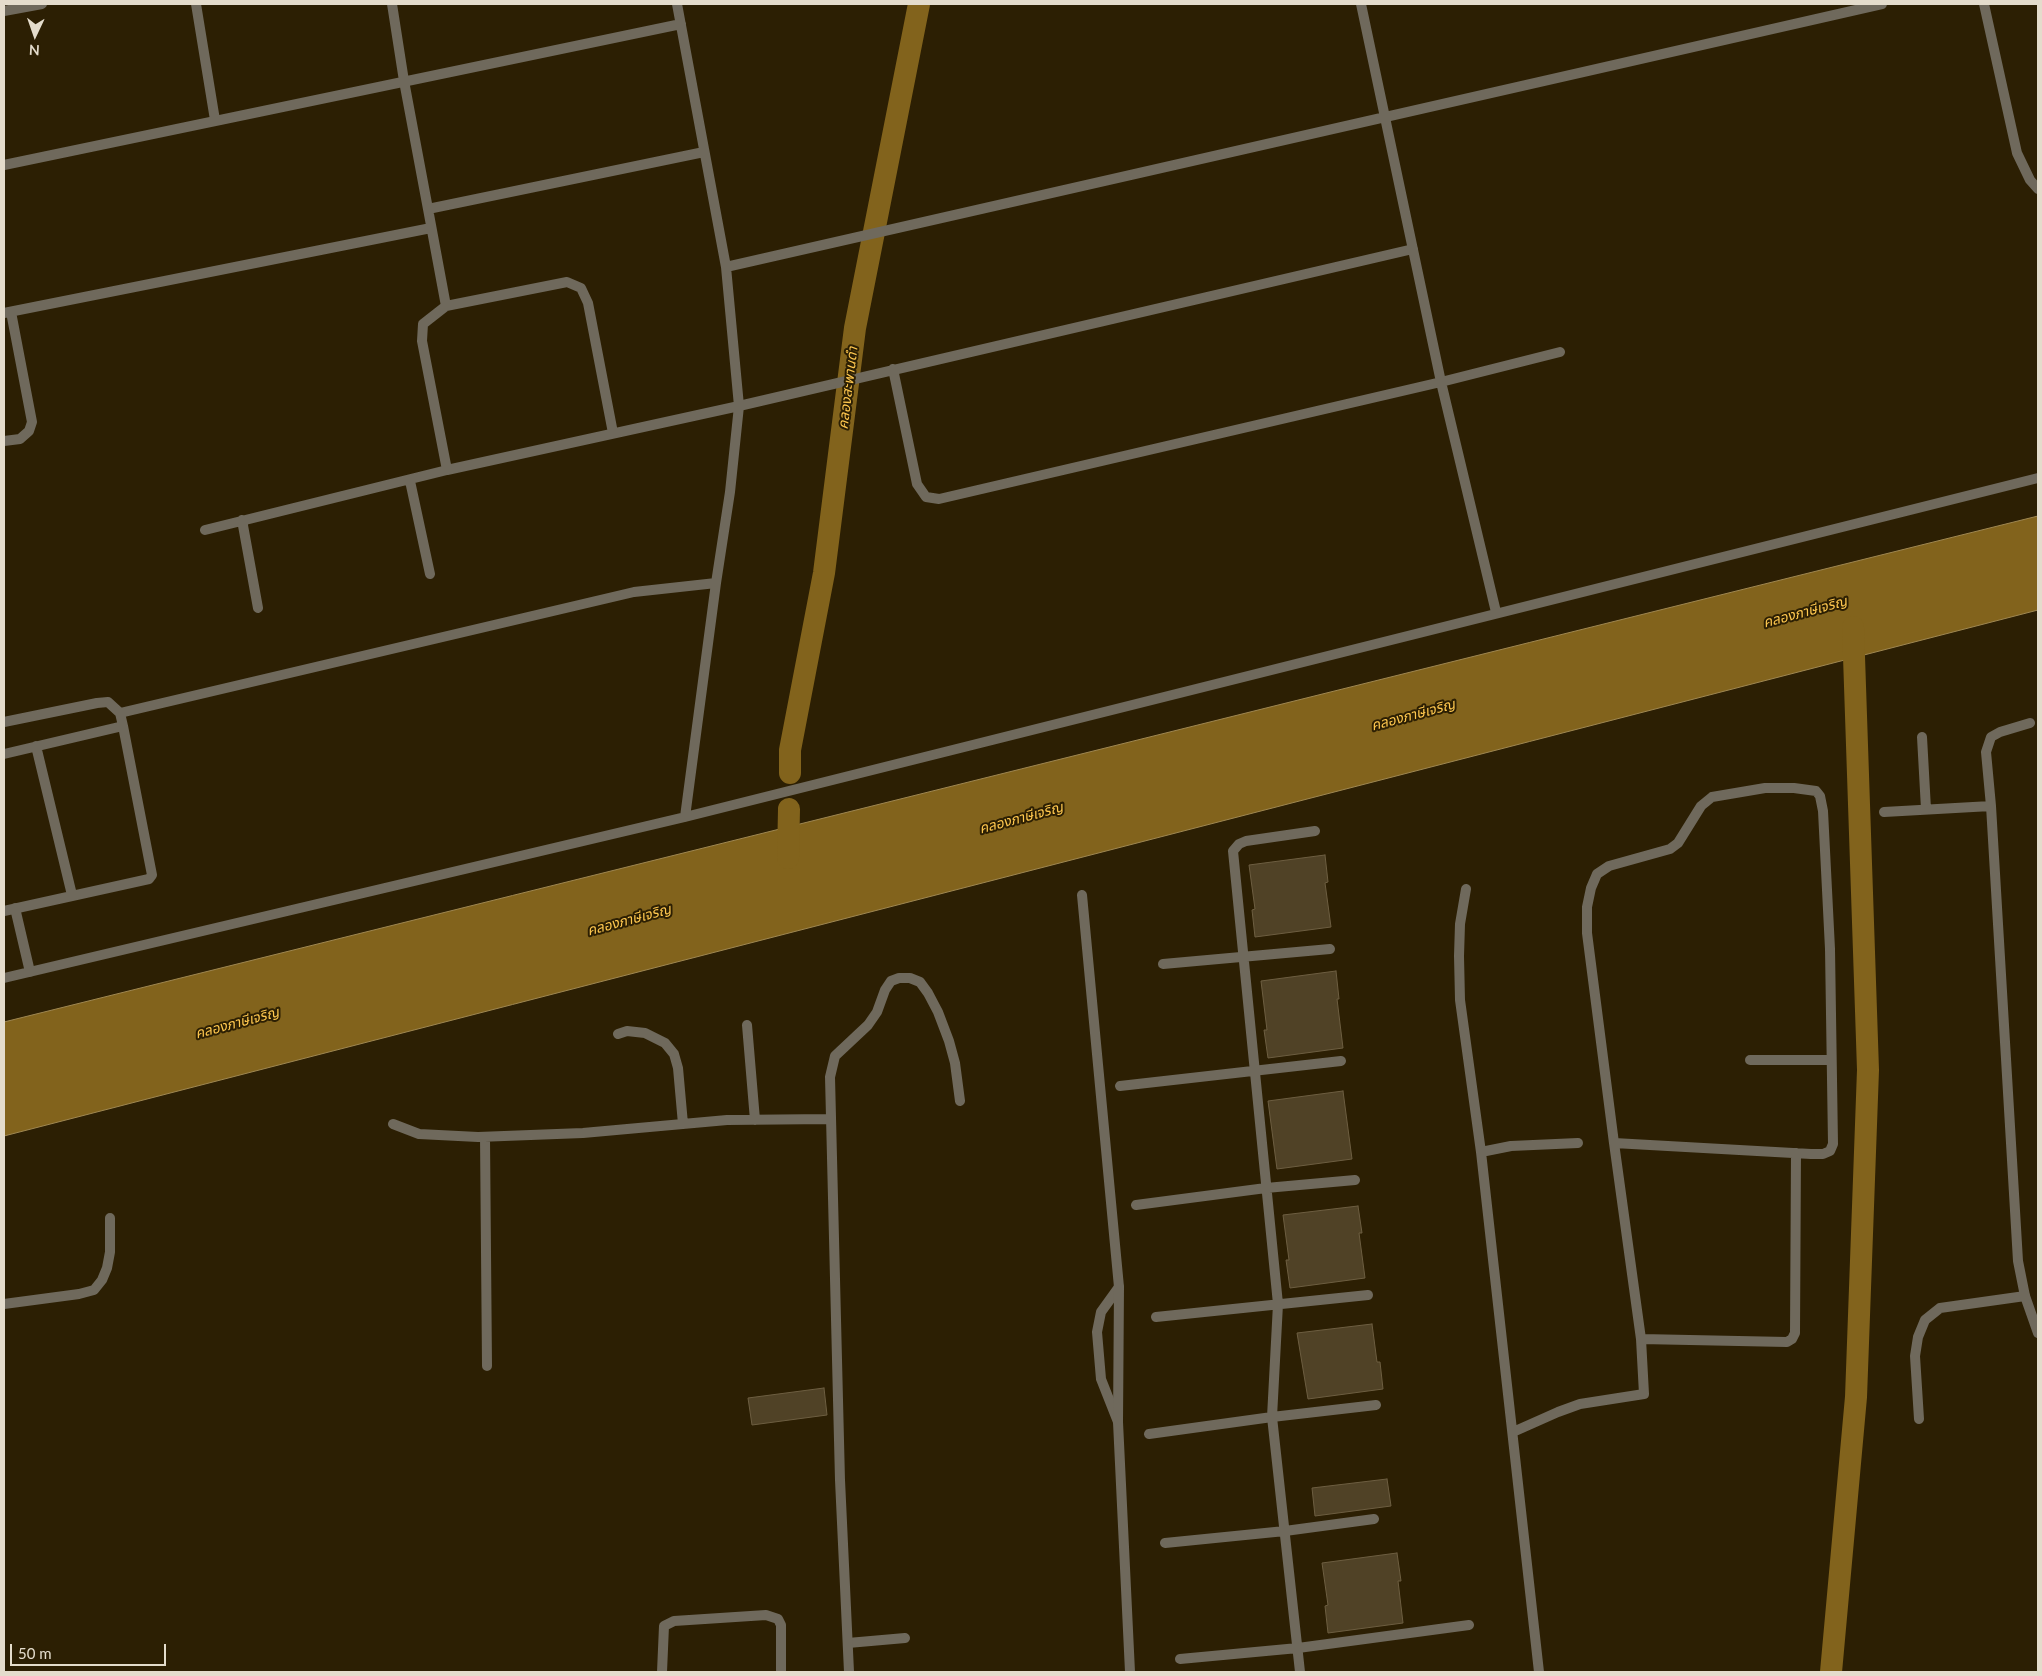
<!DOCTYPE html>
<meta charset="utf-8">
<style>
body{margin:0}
#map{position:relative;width:2042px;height:1676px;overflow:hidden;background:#2c1f03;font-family:Lato,sans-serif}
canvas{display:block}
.frame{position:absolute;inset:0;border:5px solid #e4dccc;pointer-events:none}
.north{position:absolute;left:10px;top:10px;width:50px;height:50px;-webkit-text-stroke:4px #2c1f03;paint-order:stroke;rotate:183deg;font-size:14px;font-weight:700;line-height:20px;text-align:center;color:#e4dccc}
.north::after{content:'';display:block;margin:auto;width:18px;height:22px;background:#e4dccc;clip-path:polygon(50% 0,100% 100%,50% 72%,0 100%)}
.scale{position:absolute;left:10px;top:1644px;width:156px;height:22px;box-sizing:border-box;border:2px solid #e4dccc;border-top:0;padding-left:6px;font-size:15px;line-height:18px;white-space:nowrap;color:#e4dccc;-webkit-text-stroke:4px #2c1f03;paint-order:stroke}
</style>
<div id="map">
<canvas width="2042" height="1676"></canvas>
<div class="frame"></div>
<div class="north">N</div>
<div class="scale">50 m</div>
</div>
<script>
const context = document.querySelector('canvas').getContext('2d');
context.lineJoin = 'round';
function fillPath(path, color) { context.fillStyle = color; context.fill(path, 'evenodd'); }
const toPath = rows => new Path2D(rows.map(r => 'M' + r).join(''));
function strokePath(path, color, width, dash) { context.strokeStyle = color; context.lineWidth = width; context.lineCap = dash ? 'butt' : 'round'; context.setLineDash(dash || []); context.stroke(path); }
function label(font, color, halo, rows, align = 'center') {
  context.font = font + ' Lato,"Noto Sans Thai",sans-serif'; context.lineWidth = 4; context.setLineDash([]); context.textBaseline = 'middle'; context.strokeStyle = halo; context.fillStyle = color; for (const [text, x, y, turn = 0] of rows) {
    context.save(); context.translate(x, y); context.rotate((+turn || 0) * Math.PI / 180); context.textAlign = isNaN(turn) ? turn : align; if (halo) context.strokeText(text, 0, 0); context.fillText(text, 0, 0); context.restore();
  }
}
const water = toPath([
 [2038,516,2038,610,4,1136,4,1022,2038,516]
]);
const canal = toPath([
 [790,773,790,750,824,573,855,328,919,4],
 [788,858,789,809],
 [1831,1672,1856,1397,1868,1070,1853,627]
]);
const building = toPath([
 [1325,855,1328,882,1325,883,1331,927,1255,937,1252,910,1255,909,1249,865,1325,855],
 [1336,971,1339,999,1337,999,1343,1048,1268,1058,1264,1030,1267,1030,1261,981,1336,971],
 [1343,1091,1352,1159,1277,1169,1268,1101,1343,1091],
 [1358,1206,1362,1233,1359,1233,1365,1278,1290,1288,1286,1260,1289,1260,1283,1215,1358,1206],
 [1372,1324,1377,1362,1380,1362,1383,1389,1308,1399,1297,1333,1372,1324],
 [824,1388,827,1415,752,1425,748,1398,824,1388],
 [1387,1479,1391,1506,1315,1516,1312,1488,1387,1479],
 [1397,1553,1401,1581,1398,1581,1403,1623,1328,1633,1325,1606,1328,1605,1322,1563,1397,1553]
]);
const service = toPath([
 [196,4,215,120],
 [392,4,404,81,428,209,704,152],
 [1984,4,2017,153,2030,180,2038,189],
 [4,11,42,4],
 [4,165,681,24],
 [428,209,446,306],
 [726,267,1882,4],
 [4,313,431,228],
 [893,369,917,484,926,497,939,499,1441,382,1361,4],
 [4,441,20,439,29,431,32,422,11,312],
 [447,470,422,341,423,324,446,306,567,282,581,288,588,303,613,433],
 [410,481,430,574],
 [242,520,258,608],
 [205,530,447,470,739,406,1413,249],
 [1496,612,1441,382,1560,352],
 [120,713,634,592,716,583,730,492,739,406,726,267,677,4],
 [4,722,97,703,108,702,120,713,123,726,4,754],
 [36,746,72,895],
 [685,817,716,583],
 [15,908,30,972],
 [4,911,149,879,152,875,123,726],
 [4,978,685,817,2038,478],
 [1919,1419,1915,1356,1918,1337,1925,1320,1940,1308,2025,1296],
 [1118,1422,1101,1379,1097,1332,1101,1312,1119,1287],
 [848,1643,905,1638],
 [662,1672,664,1626,674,1621,766,1615,778,1619,781,1625,781,1672]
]);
const minor = toPath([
 [2030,723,2000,732,1991,737,1986,752,1991,806,2018,1261,2025,1296,2038,1333],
 [1922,737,1926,809],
 [1884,812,1991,806],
 [1466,889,1460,924,1459,956,1460,1000,1481,1152,1539,1672],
 [1082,895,1119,1287,1118,1422,1130,1672],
 [1163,964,1330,949],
 [747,1025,755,1120],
 [618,1034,627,1031,645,1033,665,1043,674,1054,678,1068,683,1124],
 [1750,1060,1831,1060],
 [1120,1086,1341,1061],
 [393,1124,419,1134,478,1137,583,1133,727,1120,830,1119],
 [485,1137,487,1366],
 [1481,1152,1511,1146,1578,1143],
 [1136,1205,1266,1188,1355,1180],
 [4,1304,79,1294,94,1290,102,1280,107,1268,110,1252,110,1218],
 [1156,1317,1368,1295],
 [1641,1339,1787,1342,1792,1339,1795,1333,1796,1153],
 [1513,1432,1558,1412,1580,1404,1644,1394,1641,1339,1614,1143,1587,933,1587,907,1591,888,1597,874,1609,866,1670,849,1678,843,1701,806,1712,797,1765,788,1794,788,1816,791,1820,796,1823,811,1830,949,1833,1144,1830,1151,1823,1154,1811,1154,1614,1143],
 [1149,1434,1272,1417,1376,1405],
 [1165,1543,1285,1531,1374,1519],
 [1180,1659,1298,1648,1469,1625],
 [849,1672,840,1480,830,1077,835,1056,868,1025,877,1012,885,990,891,981,899,978,910,978,920,982,928,993,938,1012,949,1041,955,1063,960,1101],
 [1300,1672,1272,1417,1278,1304,1233,851,1239,844,1246,841,1315,831]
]);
const waterNames = [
 ["คลองสะพานดำ",848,388,-83],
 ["คลองภาษีเจริญ",1805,612,-15],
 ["คลองภาษีเจริญ",1413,715,-15],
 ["คลองภาษีเจริญ",1021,818,-15],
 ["คลองภาษีเจริญ",629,920,-15],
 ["คลองภาษีเจริญ",237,1023,-15]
];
fillPath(water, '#82631c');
strokePath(water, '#9f8751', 1);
strokePath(canal, '#82631c', 22);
fillPath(building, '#504226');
strokePath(building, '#6d5e41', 1);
strokePath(service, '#6f695c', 10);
strokePath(minor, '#6f695c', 10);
label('italic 14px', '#ffc84f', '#2c1f03', waterNames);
</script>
